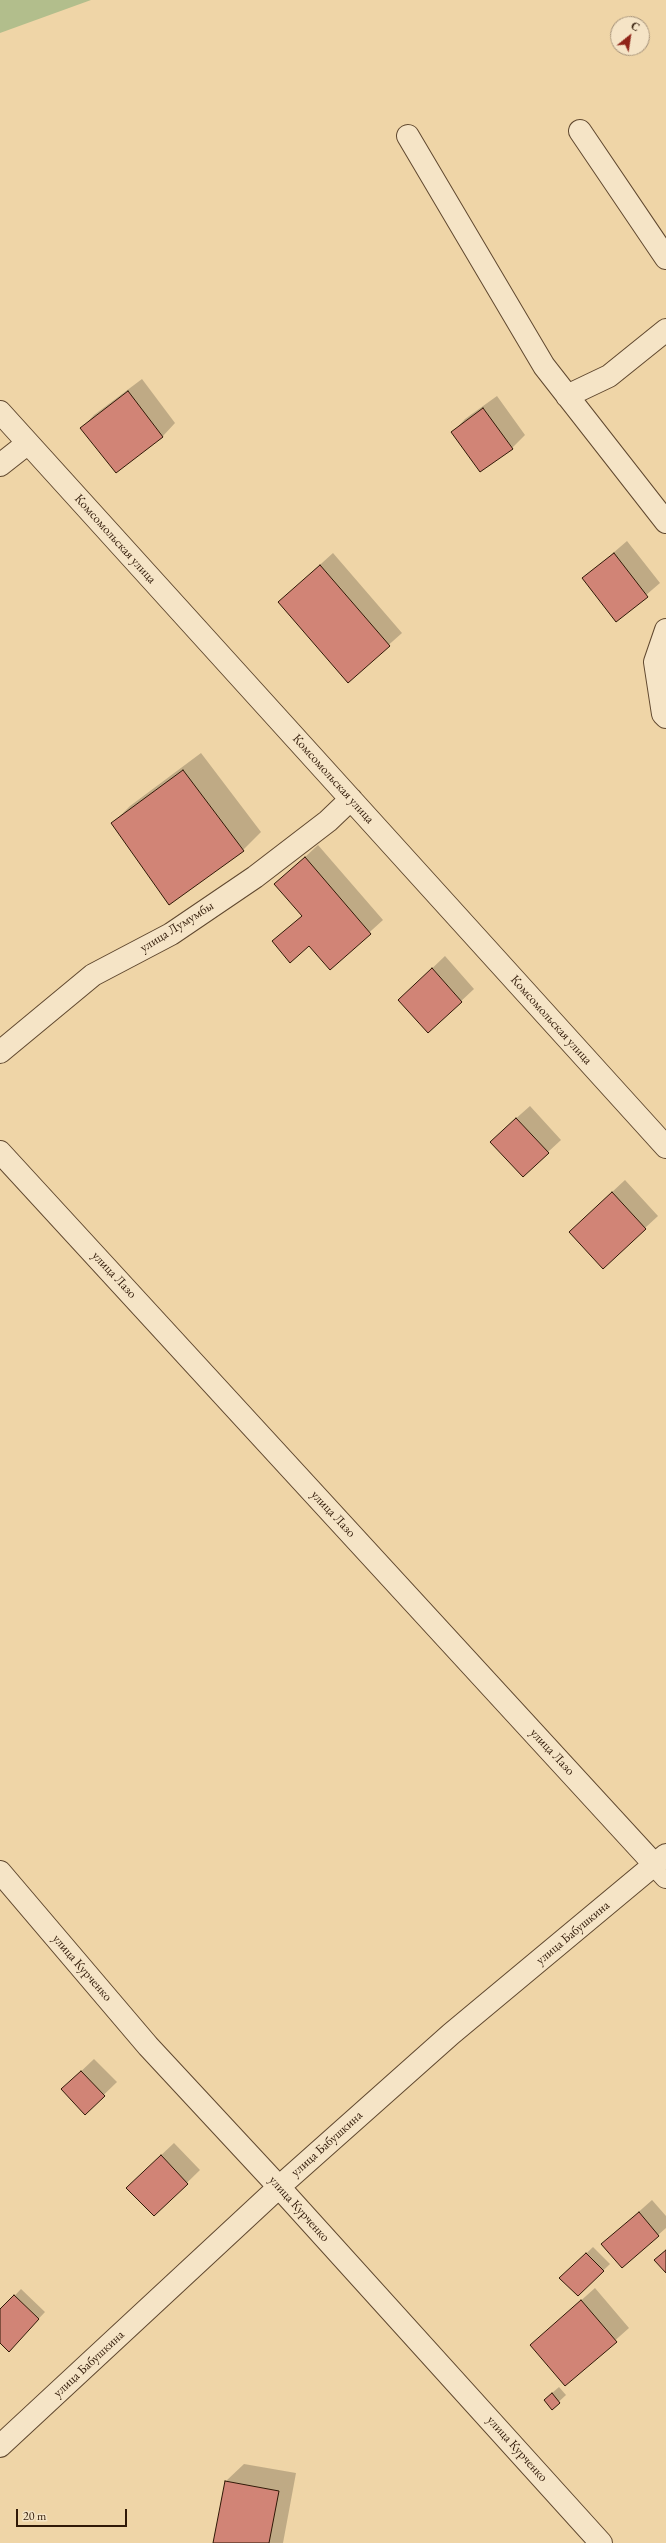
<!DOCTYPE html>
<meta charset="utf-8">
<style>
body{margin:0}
#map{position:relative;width:666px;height:2543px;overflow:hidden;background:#efd5a7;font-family:"EB Garamond",serif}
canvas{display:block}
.north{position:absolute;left:610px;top:16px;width:40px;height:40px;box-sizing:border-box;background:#f5e4c6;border:1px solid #a6937a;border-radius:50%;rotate:30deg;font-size:11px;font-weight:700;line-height:16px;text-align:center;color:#301907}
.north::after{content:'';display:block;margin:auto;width:14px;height:18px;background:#8f2418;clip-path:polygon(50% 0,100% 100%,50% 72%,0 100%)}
.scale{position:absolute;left:16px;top:2509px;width:111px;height:18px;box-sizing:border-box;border:2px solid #301907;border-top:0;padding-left:5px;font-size:12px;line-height:14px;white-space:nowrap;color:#301907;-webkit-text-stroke:3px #f5e4c6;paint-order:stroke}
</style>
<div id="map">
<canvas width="666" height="2543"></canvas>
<div class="north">С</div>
<div class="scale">20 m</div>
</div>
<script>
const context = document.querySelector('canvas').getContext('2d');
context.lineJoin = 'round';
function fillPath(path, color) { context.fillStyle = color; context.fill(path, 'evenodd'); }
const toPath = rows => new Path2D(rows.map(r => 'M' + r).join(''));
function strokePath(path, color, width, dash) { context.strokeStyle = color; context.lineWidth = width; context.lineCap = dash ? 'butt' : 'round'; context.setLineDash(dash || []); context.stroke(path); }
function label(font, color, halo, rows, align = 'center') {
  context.font = font + ' "EB Garamond",serif'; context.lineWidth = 3; context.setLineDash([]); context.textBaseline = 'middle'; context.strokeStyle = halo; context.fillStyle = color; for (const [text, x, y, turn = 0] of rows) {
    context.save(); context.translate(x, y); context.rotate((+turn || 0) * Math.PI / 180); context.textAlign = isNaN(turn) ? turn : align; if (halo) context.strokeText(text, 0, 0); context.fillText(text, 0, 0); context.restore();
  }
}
const green = toPath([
 [0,0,91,0,0,33]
]);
const shadow = toPath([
 [142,379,175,423,163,436,116,472,82,428,94,415],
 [497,396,525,435,512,448,453,432,465,419],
 [627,541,660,583,617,620,584,578],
 [333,553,402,633,348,681,279,602],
 [201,753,261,832,243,850,170,903,113,823,130,806],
 [318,845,383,920,330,968,310,944,274,942,303,915,276,884],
 [445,956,474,989,428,1032,399,1000],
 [530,1106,561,1140,548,1152,504,1129],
 [625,1180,658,1216,645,1228,583,1219],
 [94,2059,117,2082,85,2113,75,2077],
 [174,2143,200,2170,154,2215,140,2175],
 [652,2200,666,2216,666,2228,622,2267,616,2232],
 [593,2247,610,2264,578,2295,561,2278],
 [595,2288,629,2328,565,2385,531,2345],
 [21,2289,45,2312,15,2344,0,2342,0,2311],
 [559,2387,566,2395,552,2408,552,2393],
 [244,2464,296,2473,283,2543,214,2543,226,2481]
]);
const building = toPath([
 [128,391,163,437,116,473,80,428,128,391],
 [483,408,513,449,480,472,451,432,483,408],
 [614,553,648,597,616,622,582,578,614,553],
 [320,565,390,646,348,683,278,602,320,565],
 [183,770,244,851,169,905,111,823,183,770],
 [305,857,371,934,330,970,309,946,290,963,272,941,302,916,274,884,305,857],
 [432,968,462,1002,428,1033,398,1000,432,968],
 [516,1118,549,1153,523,1177,490,1142,516,1118],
 [612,1192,646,1229,603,1269,569,1232,612,1192],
 [81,2071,105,2096,85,2115,61,2089,81,2071],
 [161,2155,188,2184,154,2216,126,2188,161,2155],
 [639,2212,659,2236,622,2268,601,2244,639,2212],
 [666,2250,666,2273,654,2260,666,2250],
 [586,2253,604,2271,578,2296,559,2278,586,2253],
 [14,2295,39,2319,9,2352,0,2343,0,2309,14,2295],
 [581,2300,617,2342,565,2386,530,2345,581,2300],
 [552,2393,560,2403,552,2410,544,2400,552,2393],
 [225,2481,279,2491,269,2543,213,2543,225,2481]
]);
const minor = toPath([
 [580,131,666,258],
 [408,136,544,366,666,522],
 [567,396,609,376,666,330],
 [0,412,666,1147],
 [0,465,28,443],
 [666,630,655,662,663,714,666,717],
 [0,1052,93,975,171,934,255,877,328,821,351,799],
 [0,1152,666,1877],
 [0,1872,148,2046,279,2187,601,2543],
 [0,2446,279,2187,451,2034,666,1855]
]);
const streetNames = [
 ["Комсомольская улица",115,539,48],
 ["Комсомольская улица",333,779,48],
 ["улица Лумумбы",177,927,-32],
 ["Комсомольская улица",551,1020,48],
 ["улица Лазо",114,1275,47],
 ["улица Лазо",333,1514,47],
 ["улица Лазо",552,1752,47],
 ["улица Бабушкина",573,1933,-40],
 ["улица Курченко",82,1968,49],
 ["улица Бабушкина",327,2144,-42],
 ["улица Курченко",299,2209,48],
 ["улица Бабушкина",89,2364,-43],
 ["улица Курченко",517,2449,48]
];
fillPath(green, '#b2be8c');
fillPath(shadow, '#0003');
fillPath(building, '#d18476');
strokePath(building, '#301907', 1);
strokePath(minor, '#60482f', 24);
strokePath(minor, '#f5e4c6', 22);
label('13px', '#301907', '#f5e4c6', streetNames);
</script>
